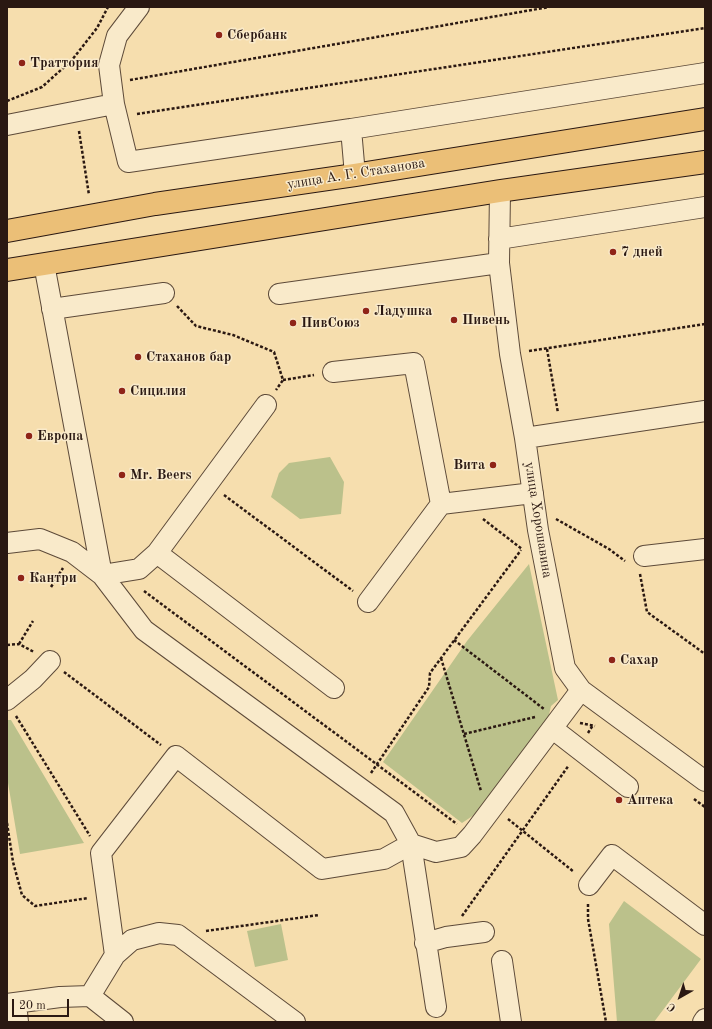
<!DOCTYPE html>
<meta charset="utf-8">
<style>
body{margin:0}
#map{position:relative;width:712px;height:1029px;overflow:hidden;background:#f6deae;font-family:"Old Standard TT",serif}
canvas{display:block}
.frame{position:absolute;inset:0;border:8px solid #2a1812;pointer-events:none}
.north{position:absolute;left:660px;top:977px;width:40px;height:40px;-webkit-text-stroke:3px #f9eaca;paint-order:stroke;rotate:219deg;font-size:11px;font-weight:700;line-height:16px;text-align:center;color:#2a1812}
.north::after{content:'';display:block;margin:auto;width:14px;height:18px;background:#2a1812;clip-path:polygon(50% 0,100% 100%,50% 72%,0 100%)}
.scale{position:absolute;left:12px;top:999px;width:57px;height:18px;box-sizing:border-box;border:2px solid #2a1812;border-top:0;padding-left:5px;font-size:12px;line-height:14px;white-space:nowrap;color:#2a1812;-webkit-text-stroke:3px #f9eaca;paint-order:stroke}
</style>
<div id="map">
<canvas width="712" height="1029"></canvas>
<div class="frame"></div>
<div class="north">С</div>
<div class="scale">20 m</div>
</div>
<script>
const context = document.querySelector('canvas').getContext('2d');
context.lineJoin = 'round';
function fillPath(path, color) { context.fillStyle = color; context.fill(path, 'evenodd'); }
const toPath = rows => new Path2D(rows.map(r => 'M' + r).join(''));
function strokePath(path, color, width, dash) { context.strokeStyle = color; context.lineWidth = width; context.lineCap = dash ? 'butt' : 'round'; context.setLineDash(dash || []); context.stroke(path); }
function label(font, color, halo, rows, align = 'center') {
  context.font = font + ' "Old Standard TT",serif'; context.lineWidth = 3; context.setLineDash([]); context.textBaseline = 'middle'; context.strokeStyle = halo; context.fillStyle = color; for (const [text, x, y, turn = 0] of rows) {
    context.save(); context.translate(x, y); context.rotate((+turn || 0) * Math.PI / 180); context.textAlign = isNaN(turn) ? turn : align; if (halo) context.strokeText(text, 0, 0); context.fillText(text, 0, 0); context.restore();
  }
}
const green = toPath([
 [330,457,344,482,341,514,300,519,271,497,279,473,289,463],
 [529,564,558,700,551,706,548,719,474,815,462,823,383,762,467,641],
 [7,720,11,720,84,843,20,854,7,777],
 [624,901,701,959,654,1022,617,1022,609,924],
 [281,924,288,960,255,967,247,931]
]);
const path = toPath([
 [130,80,549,7],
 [7,101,42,87,72,60,97,28,108,7],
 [137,114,705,28],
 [79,131,89,195],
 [177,306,196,326,233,335,274,352,283,380,276,390],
 [547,349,558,413],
 [529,351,705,324],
 [283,380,314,375],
 [224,495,353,591],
 [483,519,522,549],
 [556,519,609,549,625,561],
 [640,574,647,612,705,654],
 [51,587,63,568],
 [144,591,457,824],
 [454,640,544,709],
 [19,644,33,621],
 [7,645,19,644,34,652],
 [441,658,481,791],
 [64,672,161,745],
 [16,716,90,836],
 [580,723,595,726],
 [588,733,593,725],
 [464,734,535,717],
 [371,773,429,687,430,673,521,550],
 [694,799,705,807],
 [508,819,574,872],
 [7,823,13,862,22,895,35,906,88,898],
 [588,904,588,919,606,1022],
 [462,916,569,765],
 [206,931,319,915]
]);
const minor = toPath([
 [139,7,117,36,109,65,114,104,128,162,351,129,355,175],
 [7,125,114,104],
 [351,129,705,73],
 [500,191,499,263,510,354,525,438,538,530,565,668,581,690,705,781],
 [499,239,705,207],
 [44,264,102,575,139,569,157,553,266,405],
 [279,294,499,263],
 [52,309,164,293],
 [333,372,414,363,441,504],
 [525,438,705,411],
 [7,543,40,539,72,552,102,575,144,630,394,813,411,844,436,1007],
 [157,553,334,688],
 [644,556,705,549],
 [368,602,441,504,533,493],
 [7,700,33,679,50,661],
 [553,729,628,787],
 [589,885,612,855,705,925],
 [425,943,446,937,484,932],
 [115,955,132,940,159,933,178,935,295,1022],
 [502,961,511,1022],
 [90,996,123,1022],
 [16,1003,18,1022],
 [7,1004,60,997,90,996,115,955,101,853,176,756,322,869,384,859,411,844,436,852,461,847,472,835,581,690],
 [703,1022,705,1019]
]);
const major = toPath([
 [7,231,155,204,355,175,705,119],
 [7,270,500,191,705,162]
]);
const markers = [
 [219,35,4,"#8f2418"],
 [22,63,4,"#8f2418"],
 [613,252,4,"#8f2418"],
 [366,311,4,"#8f2418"],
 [454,320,4,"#8f2418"],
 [293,323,4,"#8f2418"],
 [138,357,4,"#8f2418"],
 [122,391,4,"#8f2418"],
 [29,436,4,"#8f2418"],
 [493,465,4,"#8f2418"],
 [122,475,4,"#8f2418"],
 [21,578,4,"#8f2418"],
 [612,660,4,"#8f2418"],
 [619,800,4,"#8f2418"]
];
const poiNames = [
 ["Сбербанк",227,35],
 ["Траттория",30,63],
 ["7 дней",621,252],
 ["Ладушка",374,311],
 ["Пивень",462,320],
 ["ПивСоюз",301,323],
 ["Стаханов бар",146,357],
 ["Сицилия",130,391],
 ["Европа",37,436],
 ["Вита",485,465,"right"],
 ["Mr. Beers",130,475],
 ["Кантри",29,578],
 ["Сахар",620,660],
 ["Аптека",627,800]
];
const streetNames = [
 ["улица А. Г. Стаханова",356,174,-9],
 ["улица Хорошавина",538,520,81]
];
fillPath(green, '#bbc18b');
strokePath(minor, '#5d4a39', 22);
strokePath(major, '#2a1812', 24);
strokePath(path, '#2a1812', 2.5, [3, 2]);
strokePath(minor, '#f9eaca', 20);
strokePath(major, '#ebbf77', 22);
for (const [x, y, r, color] of markers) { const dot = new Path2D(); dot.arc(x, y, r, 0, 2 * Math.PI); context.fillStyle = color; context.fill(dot); strokePath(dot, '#f9eaca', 1.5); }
label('bold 14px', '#2a1812', '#f9eaca', poiNames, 'left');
label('14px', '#2a1812', '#f9eaca', streetNames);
</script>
